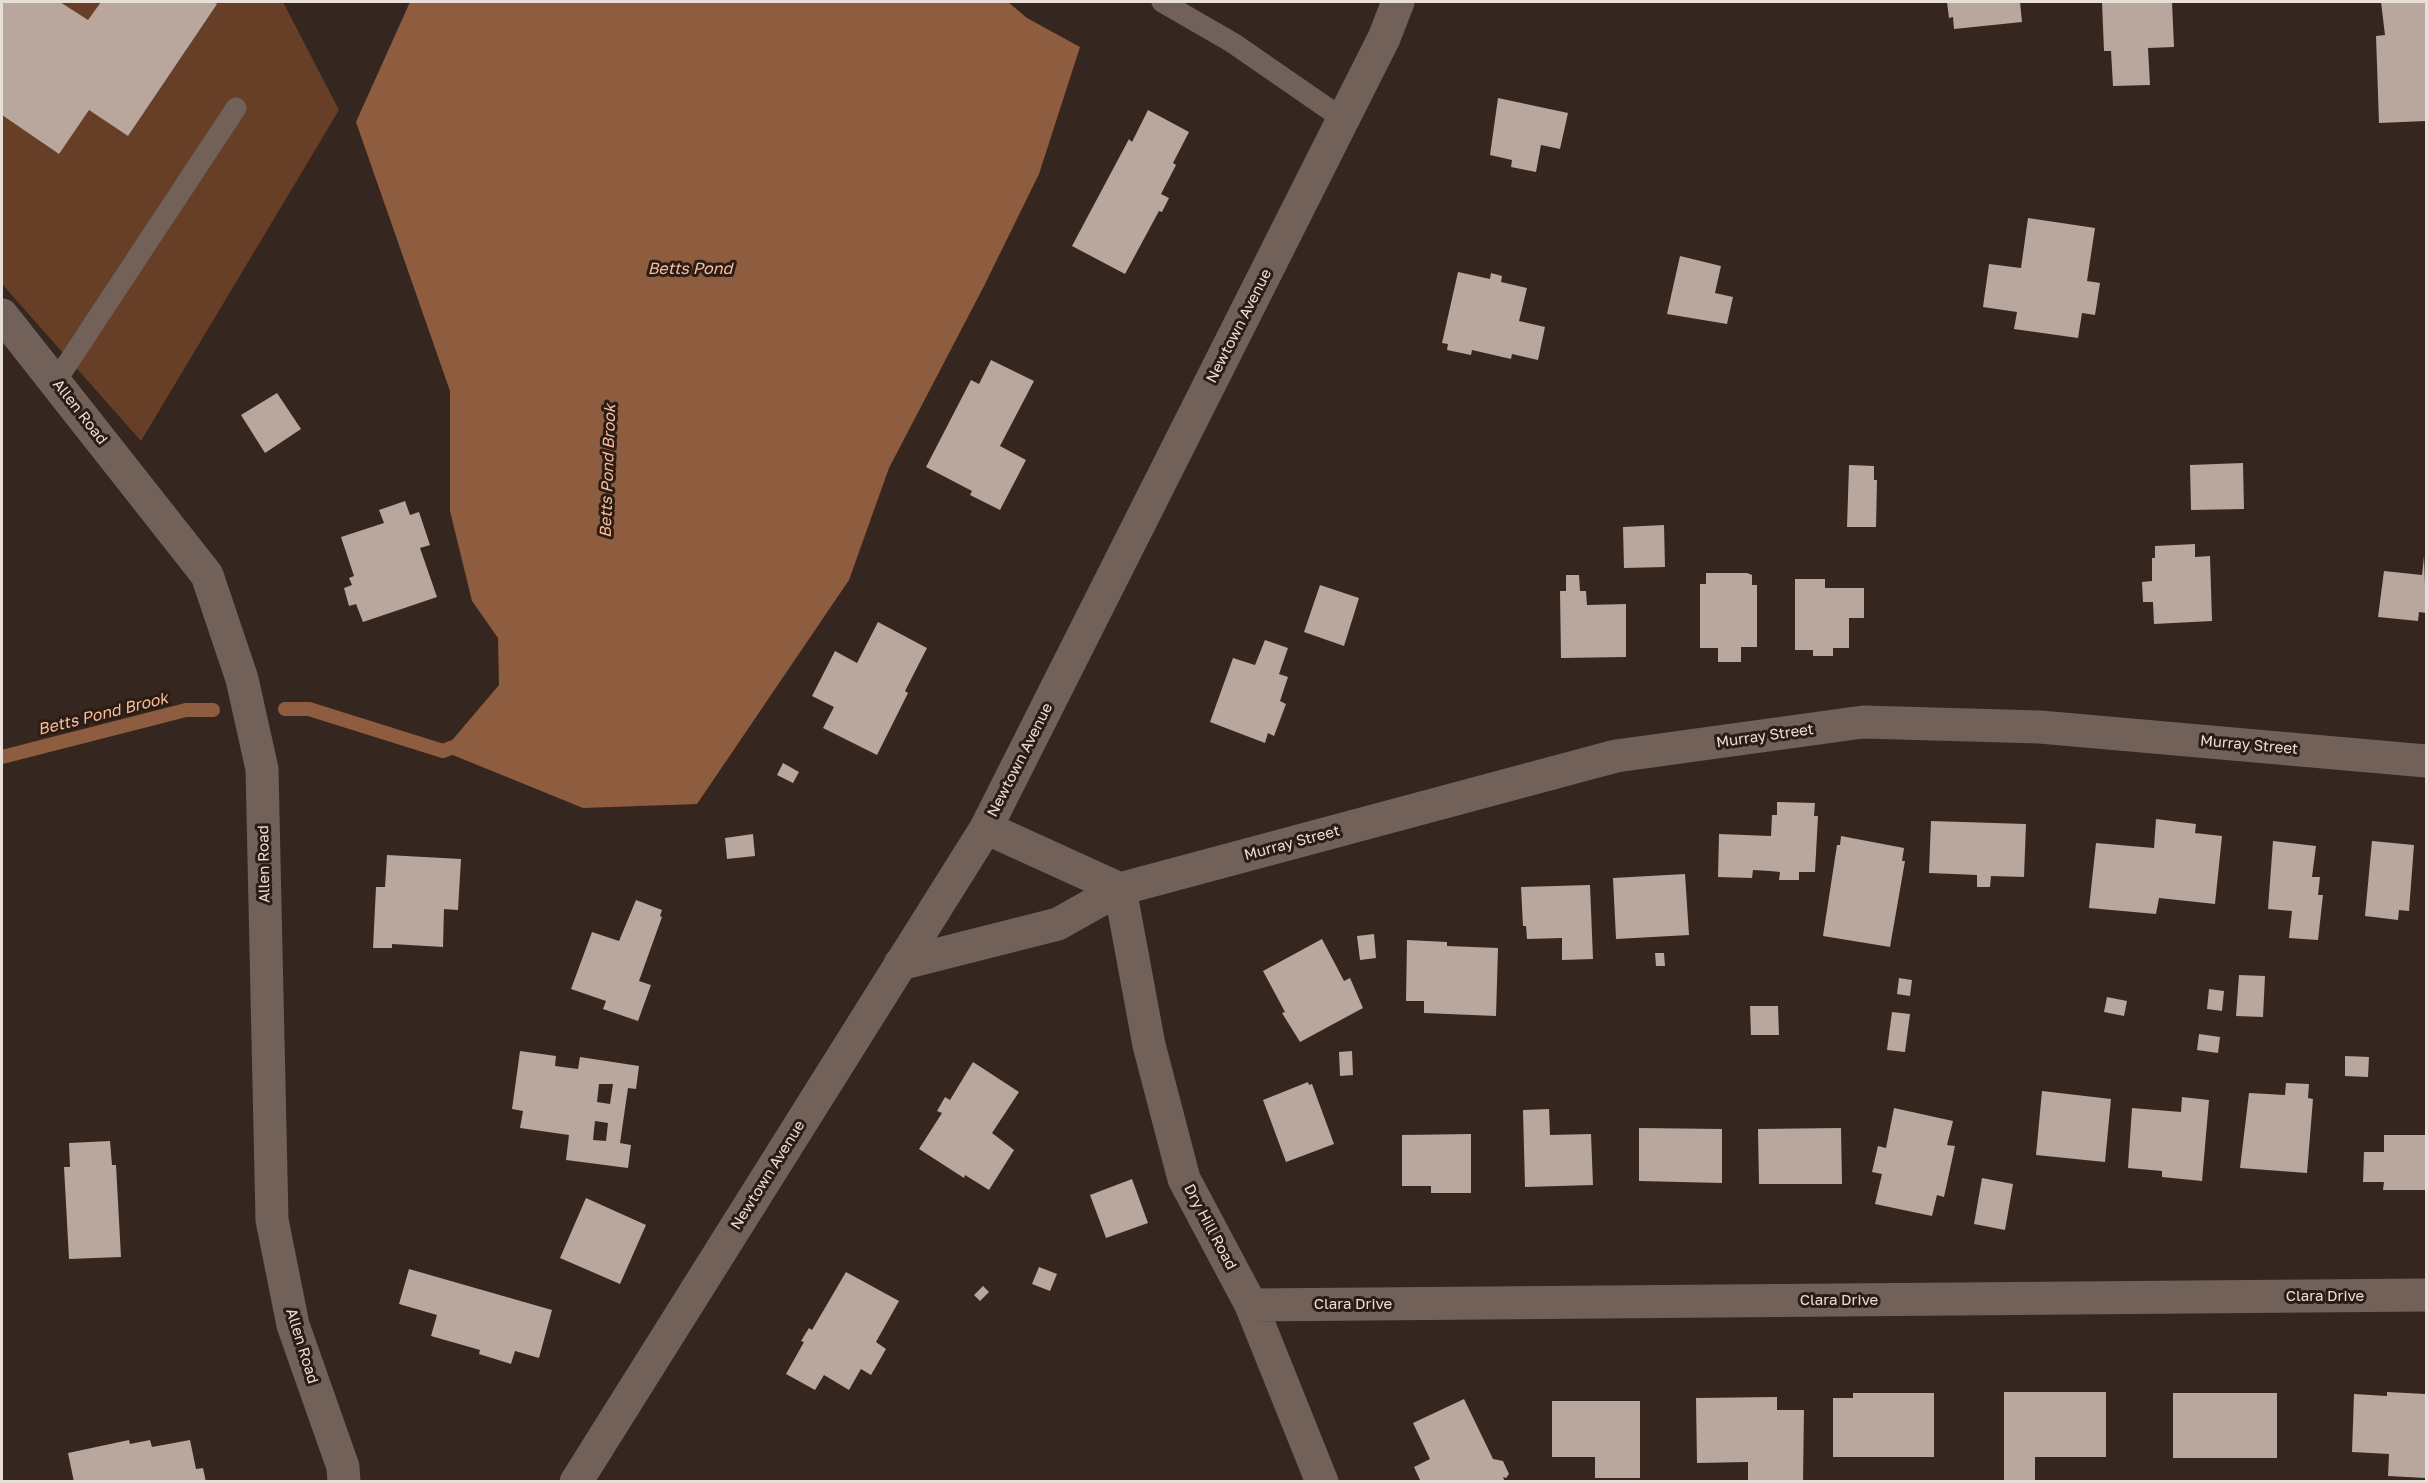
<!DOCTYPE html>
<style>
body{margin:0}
#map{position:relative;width:2428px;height:1483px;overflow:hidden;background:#35271f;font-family:"Golos Text",sans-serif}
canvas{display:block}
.frame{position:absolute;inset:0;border:3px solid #e9dfd9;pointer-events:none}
</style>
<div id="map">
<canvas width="2428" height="1483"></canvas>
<div class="frame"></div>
</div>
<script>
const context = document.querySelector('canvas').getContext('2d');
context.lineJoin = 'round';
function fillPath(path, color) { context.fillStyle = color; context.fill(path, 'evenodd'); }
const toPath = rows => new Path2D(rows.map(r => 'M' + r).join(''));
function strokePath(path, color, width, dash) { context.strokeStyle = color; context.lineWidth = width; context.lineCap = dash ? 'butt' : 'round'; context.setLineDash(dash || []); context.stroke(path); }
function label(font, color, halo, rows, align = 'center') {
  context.font = font + ' "Golos Text",sans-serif'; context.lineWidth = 6; context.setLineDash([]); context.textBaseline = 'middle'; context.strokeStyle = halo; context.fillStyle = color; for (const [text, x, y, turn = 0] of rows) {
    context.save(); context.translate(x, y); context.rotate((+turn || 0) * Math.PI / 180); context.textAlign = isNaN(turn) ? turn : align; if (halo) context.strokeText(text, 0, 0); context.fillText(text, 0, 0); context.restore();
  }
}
const green = toPath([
 [2,2,283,2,339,110,141,441,2,284]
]);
const water = toPath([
 [410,2,1008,2,1027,18,1080,47,1039,174,984,286,889,468,849,580,697,804,583,808,443,751,499,685,498,638,472,601,450,511,450,391,356,122]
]);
const stream = toPath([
 [285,709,309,709,443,751,458,745],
 [2,757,186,710,213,710]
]);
const building = toPath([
 [2,2,60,2,88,20,101,2,213,2,217,4,128,136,89,110,59,154,2,115],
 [1947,2,2020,2,2022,22,1954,29,1953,17,1949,18],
 [2102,2,2172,2,2174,47,2148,48,2150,85,2113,86,2111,51,2104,51],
 [2381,2,2426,3,2426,121,2379,123,2376,36,2385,35],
 [1498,98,1568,113,1560,149,1541,145,1536,172,1511,167,1512,160,1490,155],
 [1148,110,1189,132,1173,163,1176,165,1161,194,1169,198,1162,212,1159,211,1125,274,1072,246,1129,139,1132,142],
 [2028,218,2095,228,2087,281,2100,283,2095,315,2082,313,2078,338,2014,329,2017,312,1983,307,1989,264,2021,268],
 [1680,256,1721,266,1715,293,1733,297,1727,324,1667,314],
 [1458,272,1490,279,1491,273,1502,276,1501,282,1527,288,1519,321,1545,327,1538,360,1512,354,1511,359,1472,350,1471,355,1447,350,1448,344,1442,343],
 [991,360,1034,381,1000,446,1026,460,1000,510,970,495,972,491,926,467,971,380,979,384],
 [277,393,301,429,265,453,241,415],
 [2243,463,2244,509,2191,510,2190,465],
 [1849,465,1874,466,1874,480,1877,480,1876,527,1847,527],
 [405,501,410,515,419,512,430,545,420,548,437,597,363,622,356,604,349,606,344,588,352,585,349,578,354,576,341,537,384,523,379,510],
 [1664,525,1665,567,1624,568,1623,527],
 [2195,544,2195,557,2210,556,2212,621,2154,624,2153,602,2143,602,2142,582,2152,581,2152,558,2155,558,2155,546],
 [2424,556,2426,613,2419,612,2418,621,2378,617,2384,571,2422,575],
 [1706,573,1747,573,1752,575,1752,585,1757,585,1757,647,1741,647,1741,662,1718,662,1718,648,1700,648,1700,584,1706,584],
 [1566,575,1579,575,1580,591,1586,591,1587,605,1626,604,1626,657,1561,658,1560,591,1566,591],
 [1795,579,1825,579,1825,588,1864,588,1864,618,1849,618,1849,648,1833,648,1833,656,1813,656,1813,650,1795,650],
 [1320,585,1359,598,1344,646,1304,632],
 [878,622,927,648,905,691,908,693,877,755,823,728,834,707,812,696,835,651,857,663],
 [1265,640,1288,648,1279,674,1288,677,1280,701,1286,704,1274,736,1268,733,1265,743,1210,722,1233,658,1255,665],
 [783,763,799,772,793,783,777,775],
 [1777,802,1815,803,1814,816,1818,816,1815,872,1799,872,1799,880,1779,880,1780,872,1770,871,1753,870,1752,878,1718,877,1719,834,1771,836,1772,815,1777,815],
 [2156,819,2196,824,2195,833,2222,836,2215,904,2159,898,2156,914,2089,908,2096,843,2154,848],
 [1931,821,2026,824,2024,877,1991,876,1990,887,1977,887,1977,875,1929,873],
 [753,834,755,856,727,859,725,838],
 [1841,836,1904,848,1902,861,1905,861,1890,947,1823,936,1837,845,1840,845],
 [2273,841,2316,846,2312,877,2320,877,2318,895,2323,895,2318,940,2289,938,2292,911,2268,909],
 [2372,841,2414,845,2409,911,2399,910,2398,920,2365,916],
 [387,855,461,859,458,910,444,909,443,947,392,944,392,948,373,948,376,887,385,887],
 [1685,874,1689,935,1616,939,1613,878],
 [1590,885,1593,959,1562,960,1562,938,1527,939,1526,926,1523,926,1521,887],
 [636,900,662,910,660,916,662,917,639,981,651,985,638,1021,603,1009,606,1001,571,989,592,932,619,941],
 [1374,934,1376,958,1360,960,1357,936],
 [1322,939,1344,981,1350,978,1363,1008,1300,1042,1282,1013,1285,1012,1263,971],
 [1407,940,1447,942,1447,946,1498,948,1496,1016,1424,1013,1424,1001,1406,1001],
 [1655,953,1664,953,1665,966,1656,966],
 [2239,975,2265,976,2263,1017,2236,1016],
 [1899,978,1912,980,1910,996,1897,994],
 [2209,989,2224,991,2222,1011,2207,1009],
 [2107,997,2127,1001,2124,1016,2104,1012],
 [1750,1006,1778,1006,1779,1035,1751,1035],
 [1892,1012,1910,1014,1905,1052,1887,1050],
 [2199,1034,2220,1037,2218,1053,2197,1050],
 [520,1051,556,1056,555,1066,578,1069,580,1057,639,1066,636,1089,628,1088,620,1143,631,1145,628,1168,566,1160,569,1135,520,1128,523,1111,512,1109],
 [599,1084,613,1084,610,1104,597,1102],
 [595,1121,608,1123,606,1141,593,1140],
 [1352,1051,1353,1075,1340,1076,1339,1052],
 [2345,1056,2369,1057,2368,1077,2345,1076],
 [973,1062,1019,1092,992,1133,1014,1150,989,1190,965,1175,964,1178,919,1149,942,1113,937,1111,945,1097,950,1100],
 [1308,1082,1309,1085,1312,1084,1334,1144,1286,1162,1263,1100],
 [2286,1083,2309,1084,2308,1098,2313,1099,2307,1173,2240,1168,2249,1093,2285,1095],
 [2042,1091,2111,1099,2105,1162,2036,1155],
 [2182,1097,2209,1100,2202,1181,2162,1177,2162,1171,2128,1168,2132,1108,2181,1112],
 [1894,1108,1953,1121,1947,1145,1955,1146,1944,1197,1937,1195,1932,1216,1875,1204,1882,1174,1872,1172,1878,1146,1886,1148],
 [1549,1109,1550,1135,1591,1134,1593,1185,1525,1187,1523,1110],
 [1639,1128,1722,1129,1722,1183,1639,1181],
 [1841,1128,1842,1184,1759,1184,1758,1129],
 [1471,1134,1471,1193,1431,1193,1431,1186,1402,1186,1402,1135],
 [2384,1135,2426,1135,2426,1190,2383,1190,2384,1182,2363,1182,2364,1152,2384,1152],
 [110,1141,112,1165,116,1165,121,1257,69,1259,64,1167,70,1167,69,1143],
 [1982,1178,2013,1184,2005,1230,1974,1224],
 [1132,1179,1148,1223,1106,1238,1090,1195],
 [586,1198,646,1225,620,1284,560,1258],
 [1039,1267,1057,1274,1050,1291,1032,1284],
 [409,1269,552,1310,539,1358,515,1351,511,1364,479,1354,480,1350,431,1336,437,1315,399,1304],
 [846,1272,899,1301,876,1342,886,1349,871,1375,861,1369,849,1390,824,1375,815,1390,786,1374,804,1342,801,1341,809,1328,812,1330],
 [983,1286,989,1292,980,1301,974,1295],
 [2004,1392,2106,1392,2106,1457,2035,1457,2035,1480,2004,1480],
 [2387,1392,2426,1394,2426,1478,2388,1476,2389,1454,2352,1452,2354,1394,2387,1396],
 [1853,1393,1934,1393,1934,1457,1833,1457,1833,1398,1853,1398],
 [2173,1393,2277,1393,2277,1458,2173,1458],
 [1777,1397,1777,1410,1804,1410,1803,1481,1748,1482,1748,1462,1697,1463,1696,1398],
 [1464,1399,1493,1459,1503,1461,1509,1474,1506,1478,1503,1477,1505,1482,1421,1482,1414,1467,1430,1459,1413,1423],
 [1552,1401,1640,1401,1640,1478,1595,1478,1595,1457,1552,1457],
 [129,1440,130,1444,150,1440,152,1447,190,1440,196,1469,203,1468,206,1482,74,1482,68,1453]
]);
const lane = toPath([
 [1162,2,1233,43,1343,119],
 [56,381,236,108]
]);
const street = toPath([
 [2,315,207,575,242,679,262,769,272,1220,293,1325,343,1467,344,1482],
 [986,828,1120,889,1616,756,1863,722,2040,727,2426,761],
 [900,964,1058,924,1120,889,1149,1045,1184,1179,1251,1305,1322,1482],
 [1251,1305,2426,1295]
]);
const secondary = toPath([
 [576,1482,986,828,1384,38,1398,2]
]);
const streetNames = [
 ["Newtown Avenue",1239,326,-63],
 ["Allen Road",80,412,52],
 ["Murray Street",1765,736,-8],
 ["Murray Street",2249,745,5],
 ["Newtown Avenue",1020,760,-63],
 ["Murray Street",1292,843,-15],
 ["Allen Road",264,864,-91],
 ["Newtown Avenue",768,1175,-58],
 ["Dry Hill Road",1210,1227,62],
 ["Clara Drive",2325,1296],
 ["Clara Drive",1839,1300],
 ["Clara Drive",1353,1304],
 ["Allen Road",302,1346,73]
];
const waterNames = [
 ["Betts Pond",690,269],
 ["Betts Pond Brook",608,471,-88],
 ["Betts Pond Brook",103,714,-14]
];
fillPath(green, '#673e26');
fillPath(water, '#8e5d40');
strokePath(stream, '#8e5d40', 14);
fillPath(building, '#b9a69c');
strokePath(lane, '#726158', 21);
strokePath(street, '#726158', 33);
strokePath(secondary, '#726158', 33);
label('15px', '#e9dfd9', '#2b1d15', streetNames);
label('italic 16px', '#fabc99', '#2b1d15', waterNames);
</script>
